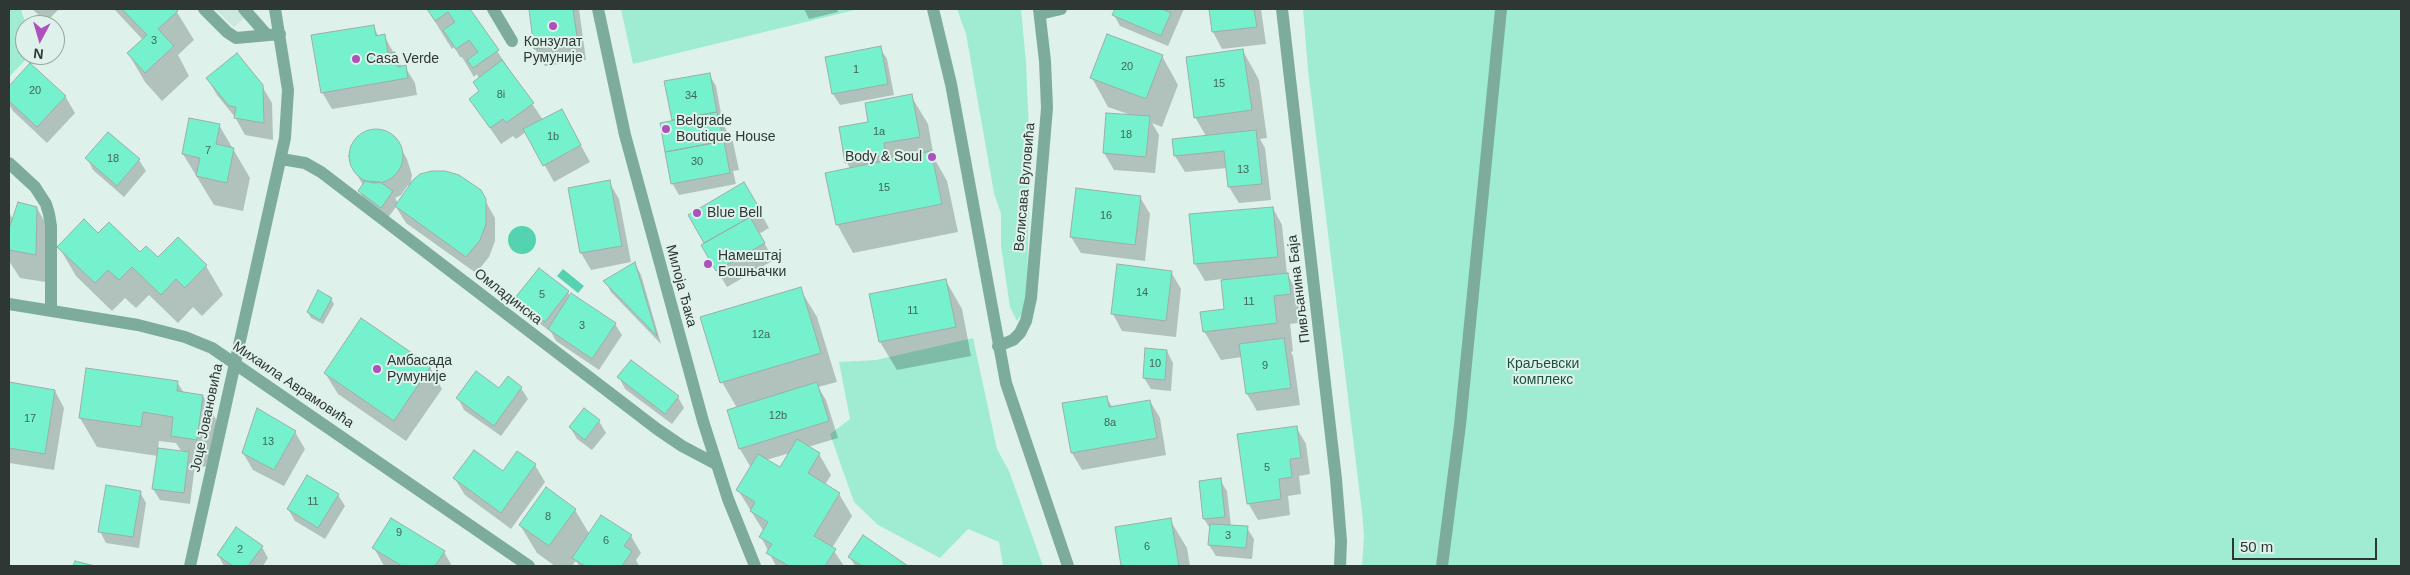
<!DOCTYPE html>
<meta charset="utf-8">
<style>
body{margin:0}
#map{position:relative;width:2410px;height:575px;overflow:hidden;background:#def2eb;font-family:Arial,sans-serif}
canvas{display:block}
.frame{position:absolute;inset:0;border:10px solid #2f3734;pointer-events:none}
.north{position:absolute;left:15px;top:15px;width:50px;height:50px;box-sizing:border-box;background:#def2eb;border:1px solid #98a7a2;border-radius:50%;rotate:186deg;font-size:14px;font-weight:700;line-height:20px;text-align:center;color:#2f3734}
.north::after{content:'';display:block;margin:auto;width:18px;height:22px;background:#ad51bc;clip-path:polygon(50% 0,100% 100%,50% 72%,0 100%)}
.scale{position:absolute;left:2232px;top:538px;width:145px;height:22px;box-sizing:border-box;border:2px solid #2f3734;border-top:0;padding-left:6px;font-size:15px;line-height:18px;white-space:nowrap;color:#2f3734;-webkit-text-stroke:4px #def2eb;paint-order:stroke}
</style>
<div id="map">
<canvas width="2410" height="575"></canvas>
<div class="frame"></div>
<div class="north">N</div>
<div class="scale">50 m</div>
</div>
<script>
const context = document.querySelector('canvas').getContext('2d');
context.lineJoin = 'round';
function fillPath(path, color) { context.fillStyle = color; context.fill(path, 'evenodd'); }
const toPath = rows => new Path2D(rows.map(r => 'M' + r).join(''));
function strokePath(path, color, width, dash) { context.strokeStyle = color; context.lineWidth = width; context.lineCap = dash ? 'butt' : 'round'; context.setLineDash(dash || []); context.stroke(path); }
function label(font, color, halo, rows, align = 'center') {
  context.font = font + ' Arial,sans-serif'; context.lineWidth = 4; context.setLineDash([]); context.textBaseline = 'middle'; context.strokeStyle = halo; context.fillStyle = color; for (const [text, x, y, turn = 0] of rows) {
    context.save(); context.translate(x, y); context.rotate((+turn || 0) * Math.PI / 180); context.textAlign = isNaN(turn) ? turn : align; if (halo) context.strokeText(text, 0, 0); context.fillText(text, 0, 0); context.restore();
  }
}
const built = toPath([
 [215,9,255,9,234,27]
]);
const green = toPath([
 [9,9,21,9,26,25,25,55,30,55,9,77],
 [621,9,859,9,633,64],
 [957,9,1021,9,1026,62,1030,156,1027,291,1024,310,1017,321,1010,307,1001,246,1001,214,994,193,966,34],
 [1303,9,2401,9,2401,566,1362,566,1364,536,1362,512,1308,70],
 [973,338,997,449,1009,471,1043,566,1003,566,999,542,968,529,940,558,878,525,854,502,830,434,850,419,839,362,876,360]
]);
const water = toPath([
 '508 240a14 14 0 1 1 28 0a14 14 0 1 1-28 0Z',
 [563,269,584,286,578,293,557,276]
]);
const shadow = toPath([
 [32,9,59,9,46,22],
 [114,9,175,9,194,40,178,55,189,76,162,101,145,82,128,53,143,40],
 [427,9,469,9,543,120,571,127,590,162,554,182,526,132,516,139,513,136,501,144,470,99,480,92,479,79,477,74,474,77,462,57,460,57,454,47,452,49],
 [530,9,579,9,586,60,545,66,535,49],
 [804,9,837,9,838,12,809,19],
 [1116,9,1184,9,1168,46,1120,26,1114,15],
 [1210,9,1261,9,1266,44,1222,49,1213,32],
 [373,26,379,37,384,36,402,67,405,67,415,83,417,95,332,109,322,92],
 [880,48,887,59,894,95,840,105,833,94,826,58],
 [1243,51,1259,80,1267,138,1260,139,1265,148,1271,200,1239,203,1229,187,1227,168,1185,172,1175,156,1206,136,1195,117],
 [1162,56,1178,85,1162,127,1152,123,1159,135,1155,173,1114,170,1104,153,1131,115,1108,107,1092,78],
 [30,64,65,96,75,113,47,143,13,111,9,104,9,88],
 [709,74,716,86,723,124,733,142,739,170,733,171,736,184,679,195,672,183,673,120],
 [207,78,262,86,272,103,273,140,245,135,235,117,217,95],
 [911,96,928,124,934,158,947,181,958,232,853,253,837,224,850,169,847,162],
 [219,125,250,178,243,211,214,205,183,154],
 [376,131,384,132,397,142,407,159,412,175,410,186,408,185,401,195,395,198,398,203,480,191,495,218,495,241,489,257,476,273,406,223,396,207,387,219,366,202,359,191,363,185,353,168,351,150,361,136],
 [108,134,139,160,146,171,124,197,93,170,87,158],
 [609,182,619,199,631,262,591,270,581,253,569,189],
 [744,184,769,228,759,234,774,260,727,287,703,246,706,244,690,215],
 [1140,197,1150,214,1145,261,1081,253,1071,237],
 [37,208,53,237,52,283,20,278,9,261,9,212,13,220],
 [1273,208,1282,225,1287,274,1304,303,1306,322,1290,324,1293,351,1291,352,1293,356,1300,405,1257,411,1247,394,1242,357,1221,360,1204,331,1225,310,1222,279,1205,281,1195,264,1190,215],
 [178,239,206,266,223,295,202,316,193,307,178,323,149,295,136,308,125,298,112,311,76,276,59,247,140,254,158,259],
 [635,264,641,275,661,344,611,292,605,281],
 [1118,266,1171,272,1181,289,1176,337,1122,331,1113,314],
 [946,281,962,309,971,356,897,370,880,342],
 [800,289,817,317,837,382,818,387,826,400,838,438,808,447,819,454,831,475,825,485,839,494,852,516,832,548,844,566,776,566,761,537,764,532,738,490,754,464,750,466,740,449,728,411,737,408,722,382],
 [790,453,780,469,766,460],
 [568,292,570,297,615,324,622,335,599,370,556,341,551,332,523,311,516,299],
 [331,299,334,304,323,324,311,318,308,312],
 [1167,351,1173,363,1171,391,1151,389,1144,378],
 [430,367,442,389,406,441,338,394,325,373],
 [619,377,678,397,684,408,672,424,625,389],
 [177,382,184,393,203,396,219,425,213,468,195,465,190,504,160,500,153,489,158,456,97,447,80,418],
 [159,441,176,443,182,452,158,449],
 [9,383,55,391,64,408,54,470,9,463],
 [521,388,528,399,501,436,464,410,458,398],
 [1106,397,1113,408,1150,401,1160,418,1166,455,1082,470,1072,453],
 [584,410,599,421,606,433,592,450,577,439,570,427],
 [1296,427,1306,444,1310,474,1299,476,1301,494,1288,496,1290,515,1258,520,1248,503],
 [295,432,305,449,284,486,253,470,243,453],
 [535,465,545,482,511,529,465,495,455,479,503,472],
 [1220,480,1227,491,1231,526,1247,528,1254,539,1252,559,1216,556,1209,545,1211,530,1204,519,1200,482],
 [140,492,146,503,139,548,106,543,100,531],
 [338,495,345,506,325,539,295,521,288,509],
 [575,510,590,535,631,536,641,553,636,560,639,566,579,566,576,561,572,566,555,566,537,553,520,525],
 [1170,520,1187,548,1190,566,1122,566,1116,528],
 [863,537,905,566,855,566,850,557],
 [262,547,268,558,263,566,224,566,218,555],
 [374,548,444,552,452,566,384,566]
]);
const building = toPath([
 [122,9,176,9,178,11,158,29,174,46,145,73,127,53,147,35,122,9],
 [427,9,470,9,499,50,473,68,467,60,478,52,469,40,456,49,443,30,455,22,448,12,435,21,427,9],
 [529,9,573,9,578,43,534,49,529,9],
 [1115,9,1162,9,1171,13,1161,36,1112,15,1115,9],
 [1209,9,1254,9,1257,27,1212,32,1209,9],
 [374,25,376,36,385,34,388,53,395,52,398,67,406,65,408,78,321,93,311,35,374,25],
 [1107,34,1163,55,1146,99,1090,78,1107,34],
 [881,46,888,84,832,94,825,57,881,46],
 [1243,49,1252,110,1194,118,1186,57,1243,49],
 [237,53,263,85,264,123,234,118,236,107,229,106,206,78,237,53],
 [502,60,534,103,506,123,503,119,490,128,469,99,479,91,473,82,502,60],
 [30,63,66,96,37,127,9,101,9,86,30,63],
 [710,73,717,112,672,120,664,81,710,73],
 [912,94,920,137,884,143,886,155,845,163,839,127,868,122,865,103,912,94],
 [562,109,581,145,543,166,523,129,562,109],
 [717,112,724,141,665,152,660,123,717,112],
 [1106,113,1150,116,1146,157,1103,153,1106,113],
 [189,118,220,124,216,144,234,148,227,183,196,176,200,158,182,154,189,118],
 '349 156a27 27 0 1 1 54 0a27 27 0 1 1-54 0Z',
 [1256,130,1262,184,1228,187,1224,151,1174,156,1172,139,1256,130],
 [108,132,140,159,117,186,85,158,108,132],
 [724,141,730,173,671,184,665,152,724,141],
 [931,151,942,204,836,225,825,173,931,151],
 [432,171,445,171,459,175,481,190,486,199,486,224,480,240,466,257,395,206,413,180,420,174,432,171],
 [610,180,622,246,580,253,568,188,610,180],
 [365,181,380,182,393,191,381,208,358,191,365,181],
 [744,182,761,211,704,243,688,215,744,182],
 [1076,188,1141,196,1135,245,1070,237,1076,188],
 [18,202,37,207,36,255,9,250,9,229,18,202],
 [1273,207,1278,257,1194,264,1189,214,1273,207],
 [750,217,765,243,716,271,701,245,750,217],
 [84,219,98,233,109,222,140,252,146,246,158,257,178,237,207,265,185,288,176,279,161,295,132,267,119,280,108,270,95,283,57,247,84,219],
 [635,262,657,336,603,281,635,262],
 [1117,264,1172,271,1166,321,1111,314,1117,264],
 [539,268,569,291,545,322,514,299,539,268],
 [1288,273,1291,294,1274,296,1277,323,1203,332,1200,312,1224,309,1221,280,1288,273],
 [946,279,956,327,879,342,869,294,946,279],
 [801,287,821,353,720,383,700,317,801,287],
 [318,290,332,298,320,320,307,312,318,290],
 [571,293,616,323,592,359,548,329,571,293],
 [361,318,431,366,394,421,324,373,361,318],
 [1284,338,1291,388,1246,394,1239,344,1284,338],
 [1145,348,1167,350,1165,380,1143,378,1145,348],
 [631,360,679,396,665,414,617,377,631,360],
 [86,368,178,381,177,391,203,395,197,440,171,436,173,417,143,412,141,427,79,418,86,368],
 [476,371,499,388,508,376,522,387,494,426,456,398,476,371],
 [9,382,55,390,45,454,9,448,9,382],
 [817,382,829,421,739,449,727,410,817,382],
 [1107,396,1109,407,1150,400,1157,438,1071,453,1062,403,1107,396],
 [257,408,296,431,274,470,242,453,257,408],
 [584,408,600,420,585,440,569,427,584,408],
 [1297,426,1301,458,1290,459,1292,477,1279,479,1281,499,1247,504,1237,434,1297,426],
 [797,439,820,453,808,473,840,493,814,536,836,549,825,566,789,566,766,553,772,544,759,537,768,522,750,511,755,502,736,490,758,454,780,467,797,439],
 [158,448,189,452,184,493,152,489,158,448],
 [474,450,503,471,517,451,536,464,501,513,453,478,474,450],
 [307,475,339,494,318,528,287,509,307,475],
 [1221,478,1225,517,1203,519,1199,481,1221,478],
 [106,485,141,491,133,537,98,532,106,485],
 [546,487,576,509,549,546,519,525,546,487],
 [601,515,632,535,624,546,632,551,622,566,585,566,572,558,601,515],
 [391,518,445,551,435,566,402,566,372,548,391,518],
 [1171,518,1179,566,1121,566,1115,527,1171,518],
 [1210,524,1248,526,1246,548,1208,545,1210,524],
 [236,527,263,546,248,566,233,566,217,555,236,527],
 [863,535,908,566,862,566,848,557,863,535],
 [75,561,95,566,73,566,75,561]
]);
const minor = toPath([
 [204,9,227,32,236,38,280,34],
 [244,9,267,35],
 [493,9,512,41],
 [598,9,625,135,703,421,728,499,755,566],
 [933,9,951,84,1006,383,1068,566],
 [1282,9,1336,479,1341,541,1340,566],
 [1040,14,1061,9],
 [281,159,305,163,321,172,657,429,682,446,716,464],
 [9,163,35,187,46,204,49,214,51,226,51,311],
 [9,304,138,325,185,337,212,348,529,566],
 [998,346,1013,340,1020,333,1026,321,1031,298,1047,108,1045,61,1039,9],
 [190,566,285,138,288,90,275,9],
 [1442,566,1460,425,1501,9]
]);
const markers = [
 [553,26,5,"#ad51bc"],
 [356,59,5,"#ad51bc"],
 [666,129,5,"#ad51bc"],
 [932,157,5,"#ad51bc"],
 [697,213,5,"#ad51bc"],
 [708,264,5,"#ad51bc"],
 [377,369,5,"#ad51bc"]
];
const numberNames = [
 ["3",154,41],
 ["20",1127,67],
 ["1",856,70],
 ["15",1219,84],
 ["20",35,91],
 ["8i",501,95],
 ["34",691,96],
 ["1a",879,132],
 ["18",1126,135],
 ["1b",553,137],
 ["7",208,151],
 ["18",113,159],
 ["30",697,162],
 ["13",1243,170],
 ["15",884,188],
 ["16",1106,216],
 ["14",1142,293],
 ["5",542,295],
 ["11",1249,302],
 ["11",913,311],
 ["3",582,326],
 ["12a",761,335],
 ["10",1155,364],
 ["9",1265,366],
 ["12b",778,416],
 ["17",30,419],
 ["8a",1110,423],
 ["13",268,442],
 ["5",1267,468],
 ["11",313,502],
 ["8",548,517],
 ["9",399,533],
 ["3",1228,536],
 ["6",606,541],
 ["6",1147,547],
 ["2",240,550]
];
const poiNames = [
 ["Конзулат",553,42,"center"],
 ["Румуније",553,58,"center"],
 ["Casa Verde",366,59],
 ["Belgrade",676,121],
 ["Boutique House",676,137],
 ["Body & Soul",922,157,"right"],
 ["Blue Bell",707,213],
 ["Намештај",718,256],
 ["Бошњачки",718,272],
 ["Амбасада",387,361],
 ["Румуније",387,377]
];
const streetNames = [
 ["Велисава Вуловића",1025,187,-85],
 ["Милоја Ђака",681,286,75],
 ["Пивљанина Баја",1299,289,-97],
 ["Омладинска",508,297,38],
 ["Михаила Аврамовића",293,385,34],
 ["Јоце Јовановића",207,418,-78]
];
const parkNames = [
 ["Краљевски",1543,364],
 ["комплекс",1543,380]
];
fillPath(built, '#cbe7de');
fillPath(green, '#9fecd3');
fillPath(water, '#55d3b0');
fillPath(shadow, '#0003');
fillPath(building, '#76f1cd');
strokePath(building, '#9baea7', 1);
strokePath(minor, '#7dac9d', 12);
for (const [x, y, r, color] of markers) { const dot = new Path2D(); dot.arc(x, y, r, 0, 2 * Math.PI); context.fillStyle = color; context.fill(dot); strokePath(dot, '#def2eb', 2); }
label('11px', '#41665a', null, numberNames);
label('14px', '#2f3734', '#def2eb', poiNames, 'left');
label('14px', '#2f3734', '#def2eb', streetNames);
label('14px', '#1c5142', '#def2eb', parkNames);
</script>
